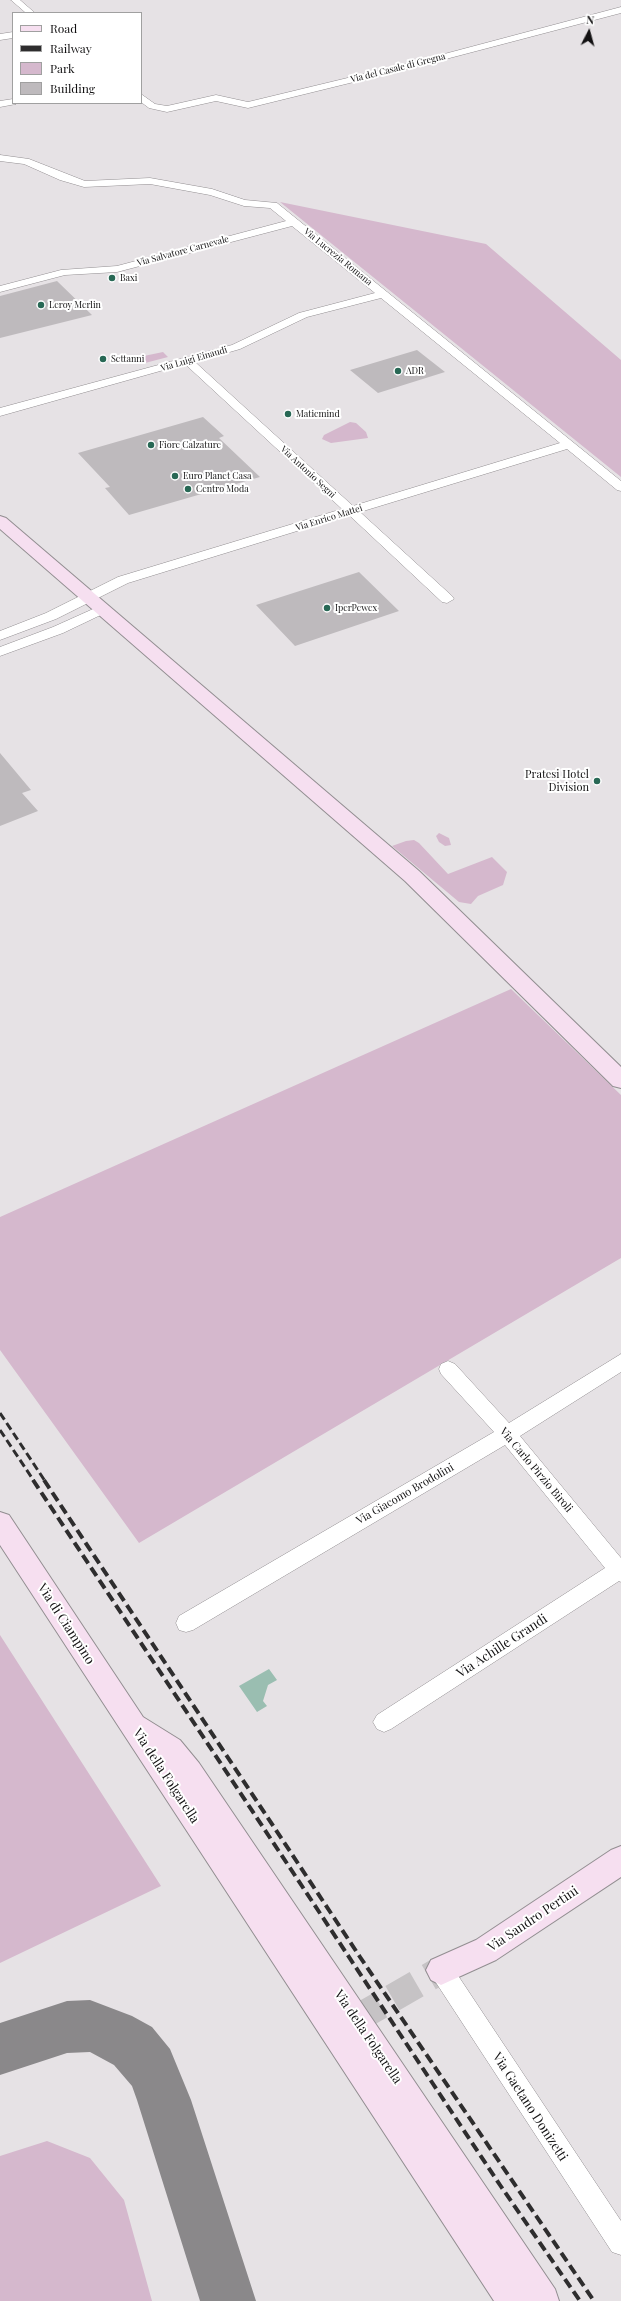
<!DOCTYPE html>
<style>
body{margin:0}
#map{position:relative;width:621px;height:2301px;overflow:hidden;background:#e6e2e5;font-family:"Playfair Display",serif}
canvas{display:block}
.legend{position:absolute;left:12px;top:12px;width:130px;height:92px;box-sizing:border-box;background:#fff;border:1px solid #a0a0a0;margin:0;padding:5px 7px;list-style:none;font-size:12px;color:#121112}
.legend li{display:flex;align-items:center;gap:8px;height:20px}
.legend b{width:20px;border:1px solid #a0a0a0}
.north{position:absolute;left:569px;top:12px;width:40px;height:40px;-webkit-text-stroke:3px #fff;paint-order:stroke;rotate:6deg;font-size:11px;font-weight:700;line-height:16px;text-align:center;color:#121112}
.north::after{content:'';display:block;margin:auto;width:14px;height:18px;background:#121112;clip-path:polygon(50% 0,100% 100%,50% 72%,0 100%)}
</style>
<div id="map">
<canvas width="621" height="2301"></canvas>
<ul class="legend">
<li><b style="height:5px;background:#f6dff0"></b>Road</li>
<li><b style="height:5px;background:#2e2d2e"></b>Railway</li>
<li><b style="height:11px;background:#d5b8cd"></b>Park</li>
<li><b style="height:11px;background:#bebabd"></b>Building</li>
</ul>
<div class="north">N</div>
</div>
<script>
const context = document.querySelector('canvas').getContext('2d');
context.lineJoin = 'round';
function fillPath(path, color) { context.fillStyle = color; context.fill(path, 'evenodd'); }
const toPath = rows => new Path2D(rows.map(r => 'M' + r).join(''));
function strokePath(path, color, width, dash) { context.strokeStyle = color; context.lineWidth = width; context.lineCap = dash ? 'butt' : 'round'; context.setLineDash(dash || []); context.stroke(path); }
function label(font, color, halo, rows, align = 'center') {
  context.font = font + ' "Playfair Display",serif'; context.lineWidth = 4; context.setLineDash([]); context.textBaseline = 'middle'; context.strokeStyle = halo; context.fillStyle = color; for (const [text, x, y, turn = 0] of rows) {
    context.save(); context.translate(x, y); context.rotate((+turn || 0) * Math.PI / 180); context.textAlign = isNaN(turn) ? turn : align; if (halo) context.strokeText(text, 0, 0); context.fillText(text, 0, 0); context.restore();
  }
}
const green = toPath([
 [280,202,486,244,621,360,621,477],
 [163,352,168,357,145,363,139,357],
 [350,422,356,423,366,432,368,438,331,443,322,439,324,435],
 [439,833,449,838,451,845,445,846,439,842,436,836],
 [414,840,419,843,448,874,492,857,507,872,503,885,478,896,471,904,459,902,392,846,406,841],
 [511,989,621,1095,621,1258,139,1543,0,1350,0,1217],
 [0,1635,161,1886,0,1963],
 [47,2141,90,2158,124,2200,152,2301,0,2301,0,2156]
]);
const water = toPath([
 [269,1669,277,1680,268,1685,263,1701,267,1706,257,1712,239,1686]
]);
const taxiway = toPath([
 [90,2000,132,2016,152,2027,170,2049,191,2100,256,2301,200,2301,137,2100,132,2086,114,2065,90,2052,67,2053,0,2075,0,2023,67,2001,90,2000]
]);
const building = toPath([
 [57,281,92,315,0,338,0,296],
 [417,350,445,372,378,393,350,370],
 [203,417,224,436,219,438,260,477,129,515,105,488,110,487,78,453],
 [359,572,399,611,295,646,256,605],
 [0,753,31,790,22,793,38,811,0,826]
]);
const secondaryTunnel = toPath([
 [356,2019,441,1970]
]);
const street = toPath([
 [11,0,20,0,35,13,26,13,11,0],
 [621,7,621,13,423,65,248,108,216,101,167,112,149,108,141,102,141,94,155,104,167,106,216,95,248,102,418,61,621,7],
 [13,32,13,38,0,40,0,34,13,32],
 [13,99,13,103,16,104,0,107,0,101,13,99],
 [0,155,29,159,85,181,150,178,212,189,245,200,277,203,621,481,621,491,617,490,567,449,360,512,452,596,454,599,447,603,442,602,349,515,128,583,56,619,0,640,0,631,46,613,118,577,342,509,185,364,0,416,0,408,232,345,299,313,375,293,292,226,117,272,65,275,0,292,0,286,61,270,117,266,286,221,270,208,244,206,210,195,150,184,84,187,60,180,24,164,0,161,0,155],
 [381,298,560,443,353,506,195,362,240,349,307,317,381,298],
 [102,605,109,609,107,612,63,633,0,656,0,647,53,627,102,605],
 [621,1354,621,1372,520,1436,621,1558,621,1582,619,1581,391,1729,384,1732,377,1729,373,1722,377,1715,605,1568,505,1445,193,1630,186,1632,179,1630,176,1623,179,1616,494,1432,441,1374,439,1369,441,1364,448,1361,455,1364,509,1423,621,1354],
 [441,1959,449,1962,621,2221,621,2255,612,2252,433,1978,430,1970,433,1962,441,1959]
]);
const secondary = toPath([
 [0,516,6,518,419,871,621,1067,621,1088,613,1086,405,881,0,529,0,516],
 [0,1512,9,1515,143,1717,180,1740,199,1763,555,2289,559,2301,494,2301,0,1545,0,1512],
 [621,1846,621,1877,496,1960,441,1985,431,1980,426,1970,431,1960,476,1940,611,1850,621,1846]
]);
const railFar1 = toPath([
 [0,1413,45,1481],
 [0,1430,34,1481]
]);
const rail = toPath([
 [33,1480,500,2185,580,2301],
 [44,1480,360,1957,594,2301]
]);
const markers = [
 [112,278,4,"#286855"],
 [41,305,4,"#286855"],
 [103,359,4,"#286855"],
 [398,371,4,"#286855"],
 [288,414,4,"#286855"],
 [151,445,4,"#286855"],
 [175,476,4,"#286855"],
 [188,489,4,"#286855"],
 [327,608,4,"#286855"],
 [597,781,4,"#286855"]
];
const farStreetnames = [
 ["Via del Casale di Gregna",398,68,-14],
 ["Via Salvatore Carnevale",183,251,-15],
 ["Via Lucrezia Romana",338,257,39],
 ["Via Luigi Einaudi",194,359,-16],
 ["Via Antonio Segni",308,472,43],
 ["Via Enrico Mattei",329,518,-17]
];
const farPoinames = [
 ["Baxi",120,278],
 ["Leroy Merlin",49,305],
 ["Settanni",111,359],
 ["ADR",406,371],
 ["Maticmind",296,414],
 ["Fiore Calzature",159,445],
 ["Euro Planet Casa",183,476],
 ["Centro Moda",196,489],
 ["IperPewex",335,608]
];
const poiNames = [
 ["Pratesi Hotel",589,775],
 ["Division",589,788]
];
const streetNames = [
 ["Via Carlo Pirzio Biroli",536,1470,50],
 ["Via Giacomo Brodolini",405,1494,-30]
];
const nearStreetnames = [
 ["Via di Ciampino",66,1624,57],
 ["Via Achille Grandi",502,1646,-33],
 ["Via della Folgarella",166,1776,57],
 ["Via Sandro Pertini",533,1919,-34],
 ["Via della Folgarella",368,2037,56],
 ["Via Gaetano Donizetti",530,2107,57]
];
fillPath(green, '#d5b8cd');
fillPath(water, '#9abeb1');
fillPath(taxiway, '#8a888a');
fillPath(building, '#bebabd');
strokePath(secondaryTunnel, '#c6c3c5', 28, [28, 14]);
strokePath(street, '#928e91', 1);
strokePath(secondary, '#928e91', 2);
fillPath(street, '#fff');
fillPath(secondary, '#f6dff0');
strokePath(railFar1, '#2e2d2e', 3, [8, 4]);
strokePath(rail, '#2e2d2e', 4, [10, 5]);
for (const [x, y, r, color] of markers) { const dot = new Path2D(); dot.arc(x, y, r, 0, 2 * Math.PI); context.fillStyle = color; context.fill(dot); strokePath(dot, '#fff', 1.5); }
label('9px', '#121112', '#fff', farStreetnames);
label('9px', '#121112', '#fff', farPoinames, 'left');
label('11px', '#121112', '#fff', poiNames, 'right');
label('11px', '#121112', '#fff', streetNames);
label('13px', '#121112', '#fff', nearStreetnames);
</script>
